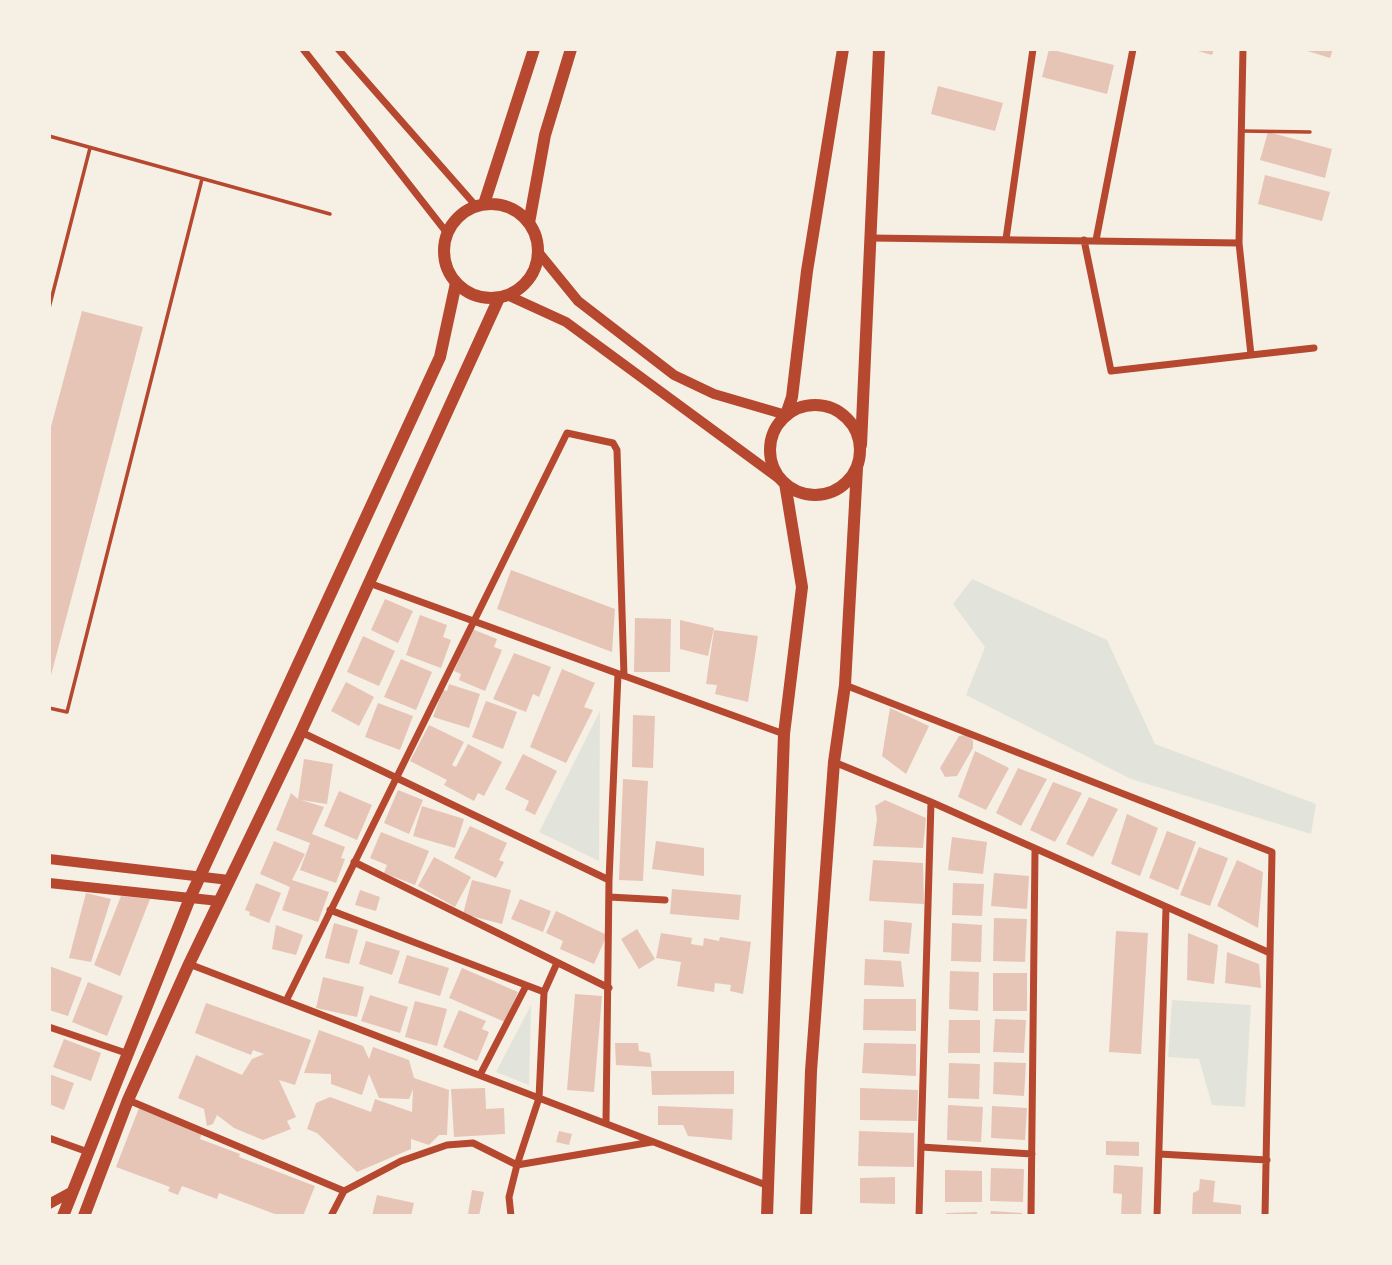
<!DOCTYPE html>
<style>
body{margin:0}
#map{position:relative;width:1392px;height:1265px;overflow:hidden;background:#f6efe4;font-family:Spectral,serif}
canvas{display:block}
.frame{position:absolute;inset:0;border:51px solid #f6efe4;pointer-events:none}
</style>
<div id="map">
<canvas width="1392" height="1265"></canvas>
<div class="frame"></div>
</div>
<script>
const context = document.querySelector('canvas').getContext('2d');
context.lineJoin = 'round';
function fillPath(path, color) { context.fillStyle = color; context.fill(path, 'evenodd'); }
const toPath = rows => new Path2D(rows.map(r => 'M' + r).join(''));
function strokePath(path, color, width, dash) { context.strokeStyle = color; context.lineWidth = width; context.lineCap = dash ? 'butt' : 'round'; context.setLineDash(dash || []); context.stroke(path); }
const green = toPath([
 [972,579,1107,640,1155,744,1316,804,1311,834,1131,779,966,695,985,647,953,604],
 [600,711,599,861,539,832],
 [1172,1000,1251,1005,1245,1107,1212,1105,1199,1059,1168,1057],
 [531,1005,529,1085,496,1072]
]);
const building = toPath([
 [1049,49,1114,65,1107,94,1042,77],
 [1191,49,1214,49,1212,55],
 [1301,49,1333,49,1330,58],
 [938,86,1003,103,995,131,931,114],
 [1268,132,1332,149,1325,178,1260,160],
 [1265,175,1330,192,1322,221,1258,204],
 [82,311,143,327,50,679,49,434],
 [511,570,615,609,612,652,497,609],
 [385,599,413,611,398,643,371,630],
 [420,615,447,625,443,637,451,640,441,668,406,655],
 [635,618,671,619,670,672,634,672],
 [680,620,714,628,708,656,680,649],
 [472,629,497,639,494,647,502,650,485,691,459,680,461,674,454,671],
 [714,630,758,636,748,702,715,694,717,685,706,684],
 [363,636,395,651,379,686,347,672],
 [514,653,551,667,539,697,533,694,526,712,493,699],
 [401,659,432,672,416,710,384,697],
 [562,669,595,683,584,707,593,710,566,763,530,747],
 [346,682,374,697,359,726,331,711],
 [449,684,480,694,469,728,433,717,443,690,447,691],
 [486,701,517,712,503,749,472,737],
 [378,703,413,716,400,750,365,737],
 [890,708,929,726,906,774,882,756],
 [633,715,655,716,653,768,632,767],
 [429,725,464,742,452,765,456,767,468,744,502,762,484,796,478,793,474,801,444,785,447,780,410,761],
 [966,735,973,740,973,748,957,776,945,777,940,768,959,736],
 [975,751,1009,768,986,810,958,797],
 [523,754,557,771,535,815,525,810,529,801,505,789],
 [304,759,333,764,327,804,301,800,324,807,312,834,345,847,341,858,345,859,336,883,300,870,310,843,276,830,291,793,298,799],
 [1018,768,1047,779,1021,826,996,813],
 [623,779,648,781,643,881,619,880],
 [1053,782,1082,793,1055,842,1030,830],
 [398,790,423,800,409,834,384,823],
 [339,791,372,805,357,840,324,826],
 [1089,797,1118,809,1093,857,1066,844],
 [885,800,926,818,923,848,873,846,877,819,875,806],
 [422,806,464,819,455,848,413,836],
 [1127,814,1158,828,1140,876,1111,864],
 [470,826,507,843,499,860,504,862,496,878,454,858],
 [1167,831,1196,842,1178,890,1149,878],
 [381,832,429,851,415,885,384,873,387,865,370,858],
 [952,837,987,842,983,874,948,870],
 [274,841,305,854,292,880,329,892,318,922,282,910,290,887,260,874],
 [656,841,704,848,704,876,652,869],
 [1199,847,1228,858,1210,906,1180,895],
 [434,857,471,877,455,907,418,886],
 [873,860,923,863,924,904,869,901],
 [1237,860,1263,872,1258,928,1217,906],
 [994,873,1029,876,1027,909,991,906],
 [472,880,511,890,502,924,463,914],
 [256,883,281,893,269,923,249,915,250,912,245,910],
 [953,883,984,884,982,916,952,915],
 [672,889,741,895,739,920,670,914],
 [360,890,380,897,376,911,355,905],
 [86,893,111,899,91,962,69,958],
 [121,896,150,899,120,976,94,965],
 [520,899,551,911,543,932,511,919],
 [556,911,607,935,594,964,560,949,563,941,546,933],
 [994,918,1027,919,1025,962,993,961],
 [884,920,912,923,909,954,883,952],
 [334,923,358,930,349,964,325,958],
 [952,923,982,925,981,962,951,961],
 [276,925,303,935,296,955,272,949],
 [637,929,655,959,639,969,621,939],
 [1116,931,1148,933,1141,1054,1109,1052],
 [661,933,692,938,691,944,703,946,704,938,719,941,720,937,751,942,743,994,730,991,731,985,715,983,714,992,677,986,681,962,656,958],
 [1188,933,1218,945,1214,984,1187,980],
 [366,941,400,951,392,975,359,964],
 [1227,952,1259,964,1261,988,1225,983],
 [407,955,449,968,440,996,398,983],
 [865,959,901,961,904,987,864,985],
 [49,966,82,978,68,1016,49,1010],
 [462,968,518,992,505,1022,449,998],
 [950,971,979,972,978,1011,949,1009],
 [993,973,1027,973,1027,1011,993,1011],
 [323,977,364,987,357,1017,316,1008],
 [88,982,123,996,107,1036,72,1022],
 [575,994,602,996,594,1092,567,1090],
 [370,995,408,1007,400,1033,361,1021],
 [864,999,916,999,916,1031,863,1030],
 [415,1001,447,1009,437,1046,405,1037],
 [206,1003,311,1040,295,1085,279,1080,296,1117,287,1121,291,1129,263,1140,234,1128,217,1115,213,1124,207,1126,204,1109,178,1098,196,1055,242,1075,252,1059,264,1054,253,1050,251,1055,195,1033],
 [459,1010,486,1021,482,1029,489,1032,477,1061,443,1047],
 [995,1019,1026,1020,1024,1053,993,1052],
 [949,1020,980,1020,980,1053,948,1053],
 [319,1030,363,1046,369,1059,373,1047,409,1060,414,1078,449,1090,447,1135,439,1135,429,1145,411,1139,411,1149,357,1172,317,1133,307,1129,316,1103,330,1097,371,1112,375,1099,412,1112,413,1089,409,1099,379,1098,369,1074,362,1095,331,1084,331,1074,304,1073],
 [64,1039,101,1053,91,1081,53,1067],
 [615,1043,638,1043,639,1051,650,1053,652,1067,616,1065],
 [864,1043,916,1044,916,1076,862,1073],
 [994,1062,1026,1063,1024,1096,993,1094],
 [949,1063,980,1064,979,1099,948,1098],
 [651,1071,734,1071,734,1094,652,1095],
 [49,1074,74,1083,64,1110,49,1104],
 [485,1088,486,1109,504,1108,505,1134,454,1137,451,1089],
 [860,1088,918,1090,917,1121,860,1120],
 [948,1105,983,1107,981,1142,947,1140],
 [658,1106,733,1109,732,1140,688,1136,683,1125,658,1125],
 [992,1106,1027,1108,1025,1140,991,1138],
 [139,1108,202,1132,200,1139,240,1154,239,1157,315,1186,303,1216,280,1216,219,1193,217,1199,182,1186,178,1195,168,1191,170,1187,116,1167],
 [559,1131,572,1134,569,1145,556,1142],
 [859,1131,914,1133,914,1167,858,1166],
 [1106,1141,1139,1142,1139,1156,1106,1155],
 [1114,1165,1143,1167,1141,1216,1121,1216,1122,1194,1113,1193],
 [991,1168,1024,1169,1023,1202,990,1201],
 [945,1170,982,1171,982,1202,945,1202],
 [895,1177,895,1204,860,1203,860,1178],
 [1200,1179,1215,1181,1213,1202,1241,1205,1241,1216,1192,1214,1193,1193,1199,1190],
 [472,1190,484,1192,479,1216,468,1214],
 [377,1195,414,1203,411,1216,372,1216],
 [991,1211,1022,1213,1022,1216,990,1216],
 [977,1212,977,1216,946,1216,946,1213]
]);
const service = toPath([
 [1242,131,1310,132],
 [49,136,330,214],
 [49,308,90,148],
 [49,708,67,712,202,179]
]);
const minor = toPath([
 [303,49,447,233],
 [338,49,476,206],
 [871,238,1239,243,1243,49],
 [1006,239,1033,49],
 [1084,240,1111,371,1251,355,1239,243],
 [1096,240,1133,49],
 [1251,355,1314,348],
 [369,583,784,734],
 [845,685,1272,852,1265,1216],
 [301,732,609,880],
 [834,762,931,802,1270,953],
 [354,862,609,988],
 [609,897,665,900],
 [330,910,544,992],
 [189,964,766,1185],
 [286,1001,567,433,613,443,617,450,624,676],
 [49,1027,126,1053],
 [480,1075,526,986],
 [128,1100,344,1191],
 [606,1123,609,880,618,674],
 [49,1138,88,1152],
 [921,1147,1032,1154],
 [1159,1154,1267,1160],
 [331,1216,344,1191,401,1161,447,1145,473,1143,517,1165,539,1098,544,992,557,963],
 [511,1216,509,1197,517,1165,652,1142],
 [919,1216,931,802],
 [1031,1216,1035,851],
 [1157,1216,1166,908]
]);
const tertiary = toPath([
 [49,859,229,880],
 [49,883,219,901],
 [49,1204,73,1191]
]);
const secondary = toPath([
 [538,252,578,301,674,375,714,394,786,415],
 [507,295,566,322,785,483]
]);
const primary = toPath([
 '770 450a45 45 0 1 1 90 0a45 45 0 1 1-90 0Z',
 [786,415,792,397,807,271,843,49],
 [861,445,879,49],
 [63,1216,190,898,440,357,456,283],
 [84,1216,128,1100,189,964,301,732,499,298],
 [767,1216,784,734,802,587,785,483],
 [806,1216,811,1071,834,762,845,685,857,468]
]);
const trunk = toPath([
 [484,204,534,49],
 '444 251a47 47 0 1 1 94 0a47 47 0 1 1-94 0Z',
 [529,223,545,135,571,49]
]);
fillPath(green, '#e2e4dc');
fillPath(building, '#e6c5b7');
strokePath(service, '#b5482f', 3.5);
strokePath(minor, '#b5482f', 7);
strokePath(tertiary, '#b5482f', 10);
strokePath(secondary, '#b5482f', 10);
strokePath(primary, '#b5482f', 12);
strokePath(trunk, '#b5482f', 12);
</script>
